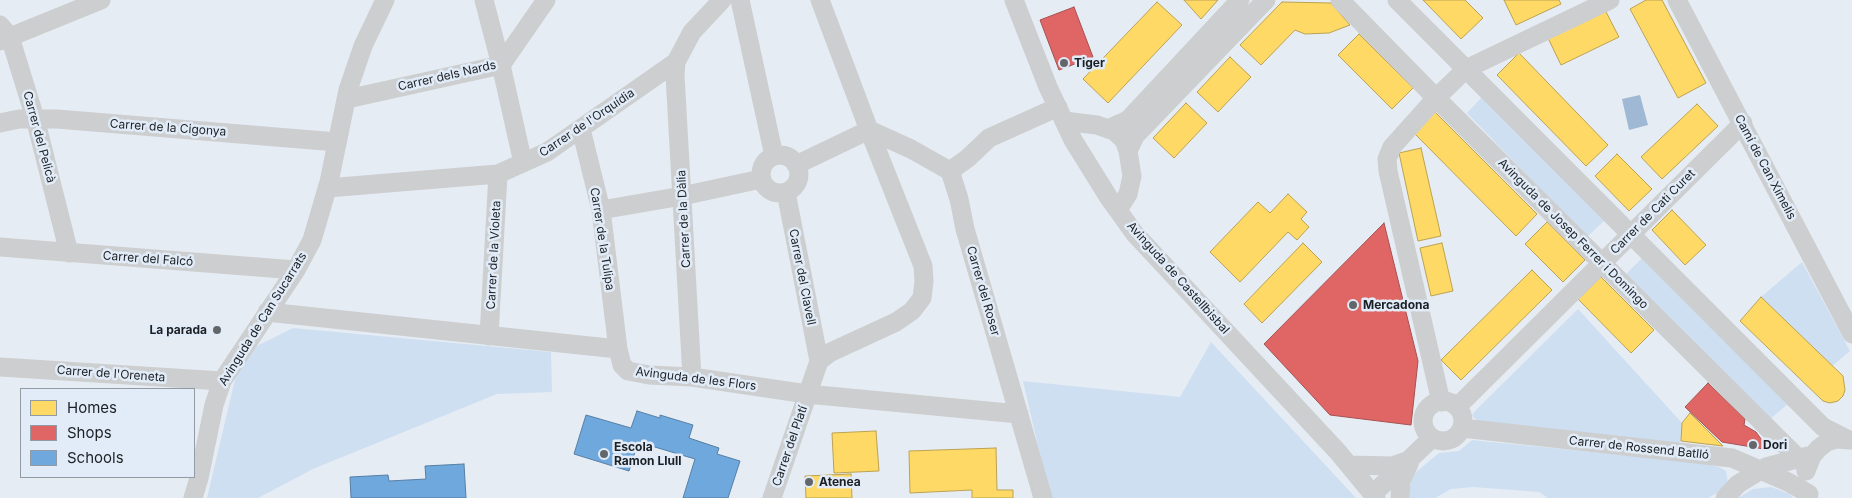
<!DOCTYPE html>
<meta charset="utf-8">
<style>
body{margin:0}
#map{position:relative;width:1852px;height:498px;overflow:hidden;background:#e6ecf3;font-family:Inter,sans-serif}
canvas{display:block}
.legend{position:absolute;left:20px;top:388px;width:175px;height:90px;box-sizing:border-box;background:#e1ecf8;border:1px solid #929aa3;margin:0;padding:6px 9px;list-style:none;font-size:15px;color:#1c2024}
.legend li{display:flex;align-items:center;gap:10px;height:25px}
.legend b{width:25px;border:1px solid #929aa3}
</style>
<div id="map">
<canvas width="1852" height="498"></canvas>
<ul class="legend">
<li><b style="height:14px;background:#ffd966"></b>Homes</li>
<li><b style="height:14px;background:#e06666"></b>Shops</li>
<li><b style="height:14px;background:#6fa8dc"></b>Schools</li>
</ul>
</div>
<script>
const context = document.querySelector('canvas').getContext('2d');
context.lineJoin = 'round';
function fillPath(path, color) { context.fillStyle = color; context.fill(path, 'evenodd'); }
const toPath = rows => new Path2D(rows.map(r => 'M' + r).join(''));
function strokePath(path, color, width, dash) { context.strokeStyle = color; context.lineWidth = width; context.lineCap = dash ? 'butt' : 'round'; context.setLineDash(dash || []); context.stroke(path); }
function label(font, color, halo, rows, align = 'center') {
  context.font = font + ' Inter,sans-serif'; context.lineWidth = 5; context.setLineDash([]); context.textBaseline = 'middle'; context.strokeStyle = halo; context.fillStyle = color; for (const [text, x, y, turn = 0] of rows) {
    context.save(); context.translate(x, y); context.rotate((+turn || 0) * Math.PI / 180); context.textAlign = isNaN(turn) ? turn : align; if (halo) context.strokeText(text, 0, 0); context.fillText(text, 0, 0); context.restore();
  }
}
const green = toPath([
 [1483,96,1605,220,1587,237,1467,113],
 [1643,257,1788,404,1768,421,1625,275],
 [1802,262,1850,351,1832,366,1761,297],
 [1578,309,1682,423,1681,441,1676,445,1479,422,1474,418,1472,415,1476,410],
 [293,328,551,352,552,392,497,394,313,469,258,498,207,498,241,354],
 [1211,342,1356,498,1050,498,1023,381,1180,397],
 [1472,440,1703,463,1719,467,1726,471,1728,483,1717,493,1708,498,1548,498,1539,492,1473,487,1451,489,1435,498,1410,498,1409,492,1411,481,1416,472,1439,453,1459,451],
 [1771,487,1790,494,1793,498,1738,498,1753,489]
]);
const water = toPath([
 [1640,95,1648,125,1629,130,1622,99]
]);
const homes = toPath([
 [1184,0,1218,0,1201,19,1184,0],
 [1423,0,1465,0,1483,18,1461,39,1423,0],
 [1504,0,1559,0,1561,4,1516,25,1504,0],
 [1646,0,1662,0,1706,83,1678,98,1630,9,1646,0],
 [1157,2,1182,25,1108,103,1083,79,1157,2],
 [1282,2,1331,3,1350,25,1329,33,1305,34,1295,30,1261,65,1240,45,1282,2],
 [1604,8,1619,37,1561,65,1547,36,1604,8],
 [1359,34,1413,88,1392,109,1338,55,1359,34],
 [1519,53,1608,145,1586,166,1497,75,1519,53],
 [1230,57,1251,77,1218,112,1197,92,1230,57],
 [1186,103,1207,123,1174,158,1153,138,1186,103],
 [1697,104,1718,126,1662,179,1641,157,1697,104],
 [1434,111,1537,214,1516,236,1413,132,1434,111],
 [1421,148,1441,236,1418,241,1399,153,1421,148],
 [1617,154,1652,189,1629,211,1595,176,1617,154],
 [1288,194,1307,212,1301,219,1309,227,1297,240,1288,232,1240,282,1210,252,1258,202,1270,213,1288,194],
 [1672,210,1706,245,1685,265,1652,230,1672,210],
 [1547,222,1585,260,1563,282,1525,244,1547,222],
 [1303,243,1322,262,1262,323,1244,304,1303,243],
 [1442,243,1453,291,1431,296,1420,248,1442,243],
 [1532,270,1552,290,1461,380,1441,360,1532,270],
 [1601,277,1654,330,1631,353,1578,299,1601,277],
 [1761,297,1843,376,1845,390,1843,396,1838,401,1830,403,1823,401,1740,321,1761,297],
 [1690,413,1723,446,1681,441,1682,423,1690,413],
 [876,431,879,471,834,473,832,433,876,431],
 [996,448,997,490,1013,490,1013,498,972,498,972,490,910,493,909,451,996,448],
 [851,474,852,498,806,498,805,476,851,474]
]);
const shops = toPath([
 [1074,7,1093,57,1059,70,1040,20,1074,7],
 [1384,223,1418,361,1411,425,1330,415,1264,344,1384,223],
 [1708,383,1745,419,1744,425,1756,432,1764,443,1764,449,1722,442,1685,407,1708,383]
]);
const schools = toPath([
 [637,411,660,418,660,415,693,425,689,438,719,448,717,454,740,461,728,498,683,498,695,459,638,442,629,471,574,454,586,415,631,428,637,411],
 [464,464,466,498,351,498,350,477,388,475,389,481,426,479,425,466,464,464]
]);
const minor = toPath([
 [484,0,501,65,523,163],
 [740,0,774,156],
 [1014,0,1048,87,1073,140,1109,198,1135,234,1338,452,1376,498],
 [1340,0,1436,98,1807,467],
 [1397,0,1823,427,1847,439],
 [1677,0,1852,334],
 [0,25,10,37,35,118,69,253],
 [0,41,101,0],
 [676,62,675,75,692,377],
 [347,99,501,65,546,0],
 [1064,121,1097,125,1114,131,1124,140,1128,151,1132,176,1128,194,1118,210],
 [0,123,19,119,57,119,337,142],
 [581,129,601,210,618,349,622,365,628,371,649,375,692,377,807,394,1019,414],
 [1108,129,1128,120,1240,0],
 [869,130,911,149,950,171,959,199,965,229,1043,498],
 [1128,151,1135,136,1266,0],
 '761 174a19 19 0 1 1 38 0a19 19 0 1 1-38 0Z',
 [796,165,869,130],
 [950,171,968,158,989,138,1058,107],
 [327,188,498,174,547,152,676,62,692,32,722,0],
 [786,192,819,361],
 [601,210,682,196,761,179],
 [0,247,296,270],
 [267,312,618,349],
 [489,336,498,174],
 [0,367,222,381],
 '1423 421a20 20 0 1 1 40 0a20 20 0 1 1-40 0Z',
 [1441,402,1388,171,1387,159,1392,147,1436,98,1466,69,1610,0],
 [1457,407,1743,123],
 [1462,428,1732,458,1788,482,1809,494],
 [1349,465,1392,466,1410,460],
 [1806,471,1812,456,1819,448,1827,442,1837,439,1850,440],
 [1373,494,1432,438],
 [193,498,199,478,214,405,222,381,296,270,312,240,329,182,348,90,363,46,385,0],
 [772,498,819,361,831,352,896,322,912,311,922,298,924,281,923,266,869,130,820,0],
 [1400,498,1401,481,1409,464],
 [1725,498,1738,484,1766,467,1808,456]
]);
const markers = [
 [1064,63,5,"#63676c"],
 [1353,305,5,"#63676c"],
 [217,330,5,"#63676c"],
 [1753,445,5,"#63676c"],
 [604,454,5,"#63676c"],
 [809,482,5,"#63676c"]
];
const poiNames = [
 ["Tiger",1074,63],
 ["Mercadona",1363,305],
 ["La parada",207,330,"right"],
 ["Dori",1763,445],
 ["Escola",614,447],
 ["Ramon Llull",614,461],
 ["Atenea",819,482]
];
const streetNames = [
 ["Carrer dels Nards",447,76,-13],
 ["Carrer de l'Orquídia",587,123,-34],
 ["Carrer de la Cigonya",168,128,4],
 ["Carrer del Pelicà",39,137,75],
 ["Camí de Can Ximelis",1765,167,62],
 ["Carrer de Cati Curet",1653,212,-45],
 ["Carrer de la Dàlia",684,219,-93],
 ["Avinguda de Josep Ferrer i Domingo",1573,234,45],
 ["Carrer de la Tulipa",602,239,81],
 ["Carrer de la Violeta",494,255,-87],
 ["Carrer del Falcó",148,259,4],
 ["Carrer del Clavell",802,277,79],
 ["Avinguda de Castellbisbal",1178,278,48],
 ["Carrer del Roser",983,291,74],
 ["Avinguda de Can Sucarrats",263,319,-58],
 ["Carrer de l'Oreneta",111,374,4],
 ["Avinguda de les Flors",696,379,7],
 ["Carrer del Platí",790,446,-71],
 ["Carrer de Rossend Batlló",1639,448,6]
];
fillPath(green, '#cedff2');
fillPath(water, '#9fb8d3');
fillPath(homes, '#ffd966');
strokePath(homes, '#bba252', 1);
fillPath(shops, '#e06666');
strokePath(shops, '#a55152', 1);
fillPath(schools, '#6fa8dc');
strokePath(schools, '#567fa5', 1);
strokePath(minor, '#cccecf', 19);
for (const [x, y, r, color] of markers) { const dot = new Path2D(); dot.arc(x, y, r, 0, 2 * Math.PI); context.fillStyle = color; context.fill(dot); strokePath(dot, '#e1ecf8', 2); }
label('bold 12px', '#1c2024', '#e1ecf8', poiNames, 'left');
label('12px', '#1c2024', '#e1ecf8', streetNames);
</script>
